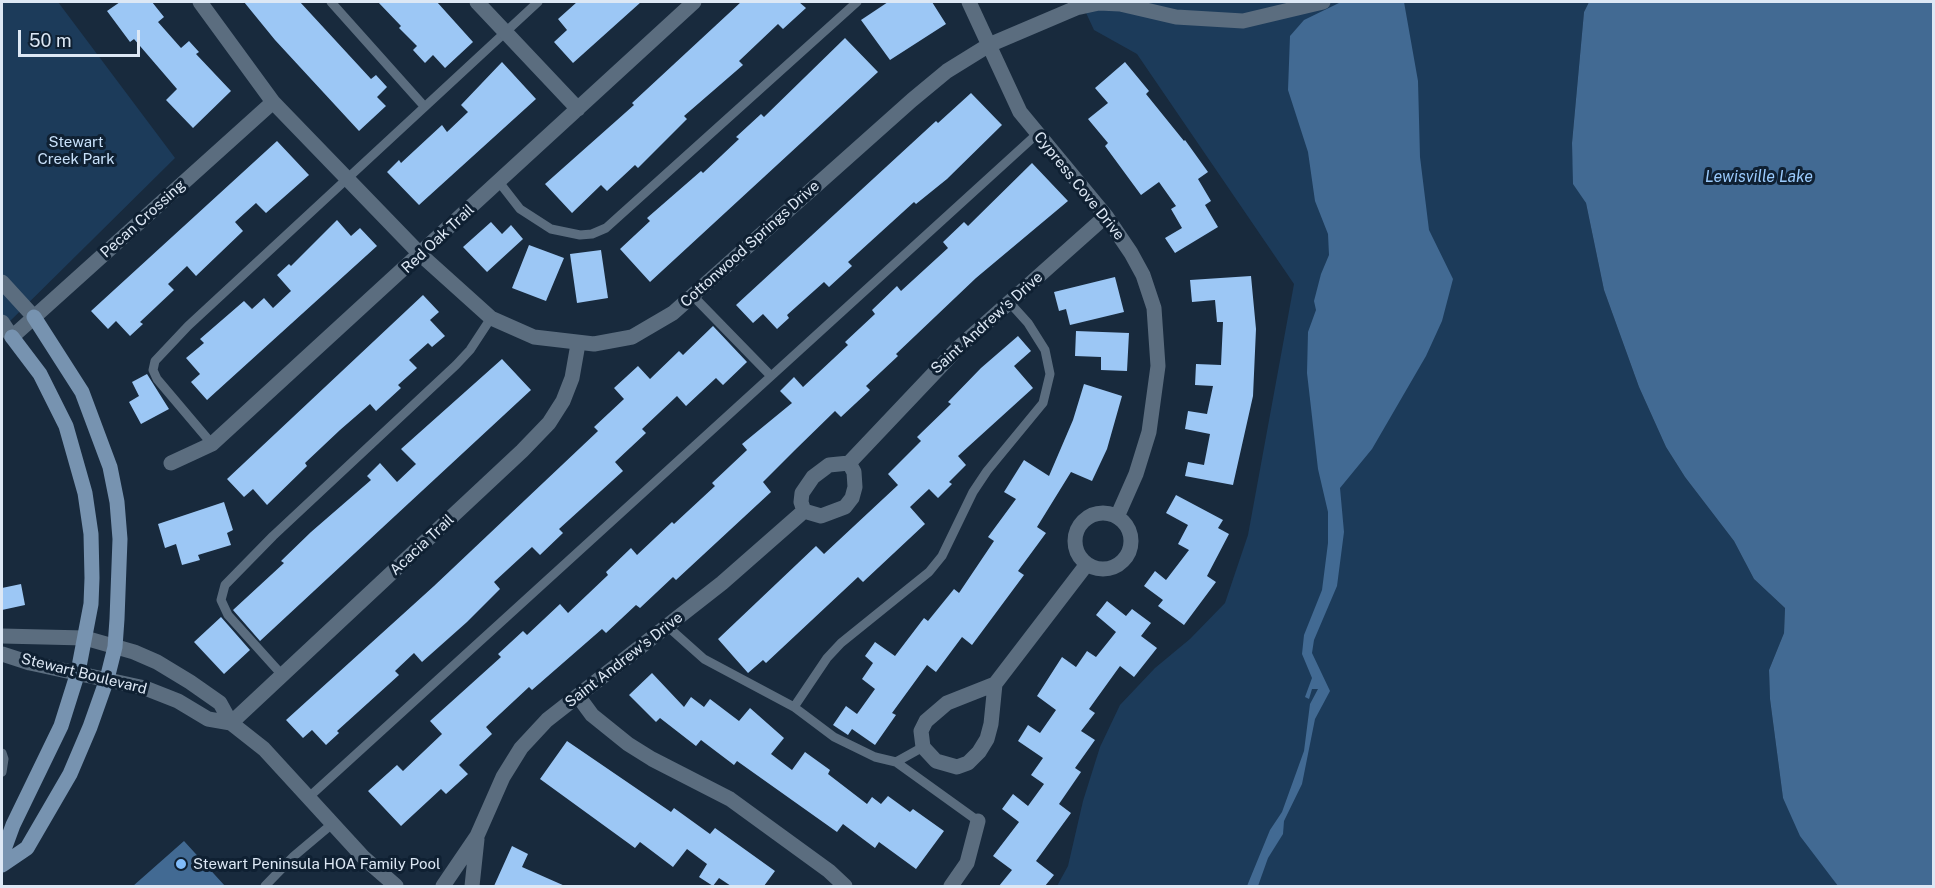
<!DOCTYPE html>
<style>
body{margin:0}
#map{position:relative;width:1935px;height:888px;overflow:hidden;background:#182a3d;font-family:"Public Sans",sans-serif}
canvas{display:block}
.frame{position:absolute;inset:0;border:3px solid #dde8f5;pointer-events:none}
.scale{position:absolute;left:18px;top:30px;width:122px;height:27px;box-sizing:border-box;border:3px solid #dde8f5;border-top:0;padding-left:8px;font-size:18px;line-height:21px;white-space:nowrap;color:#dde8f5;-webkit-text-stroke:4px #0f2032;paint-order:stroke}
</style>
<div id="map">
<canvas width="1935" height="888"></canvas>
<div class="frame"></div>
<div class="scale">50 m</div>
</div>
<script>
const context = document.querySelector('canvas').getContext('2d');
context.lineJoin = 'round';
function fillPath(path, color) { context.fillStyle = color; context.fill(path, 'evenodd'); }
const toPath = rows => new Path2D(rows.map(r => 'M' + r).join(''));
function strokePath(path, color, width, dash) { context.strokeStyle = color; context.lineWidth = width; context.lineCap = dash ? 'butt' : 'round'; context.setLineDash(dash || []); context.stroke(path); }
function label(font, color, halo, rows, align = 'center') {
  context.font = font + ' "Public Sans",sans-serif'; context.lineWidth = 6; context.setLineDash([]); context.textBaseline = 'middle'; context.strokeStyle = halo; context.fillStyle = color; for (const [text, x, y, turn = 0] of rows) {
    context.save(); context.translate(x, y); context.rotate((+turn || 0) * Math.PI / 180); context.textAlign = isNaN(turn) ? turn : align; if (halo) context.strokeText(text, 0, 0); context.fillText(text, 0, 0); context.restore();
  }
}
const green = toPath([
 [2,2,58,2,175,158,2,329],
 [1081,2,1589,2,1584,12,1572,143,1574,184,1586,203,1604,290,1639,387,1666,447,1685,477,1734,541,1754,579,1785,608,1784,633,1769,670,1770,699,1783,798,1838,886,1057,886,1068,866,1083,801,1100,747,1120,705,1155,668,1190,639,1225,603,1248,535,1294,284,1137,54,1094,30]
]);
const water = toPath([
 [1341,2,1404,2,1418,81,1420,157,1429,230,1453,279,1442,321,1426,356,1372,449,1340,488,1344,532,1337,586,1314,640,1312,653,1330,691,1315,719,1302,784,1284,821,1283,834,1268,858,1258,886,1247,886,1270,830,1282,812,1304,751,1310,704,1318,689,1312,689,1309,699,1305,697,1312,678,1302,654,1304,635,1322,590,1328,543,1328,512,1318,469,1307,373,1308,332,1316,310,1314,301,1321,274,1329,255,1328,234,1315,201,1308,152,1288,90,1290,36,1304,20],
 [1589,2,1933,2,1933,886,1838,886,1800,836,1783,798,1770,699,1769,670,1784,633,1785,608,1754,579,1734,541,1685,477,1666,447,1639,387,1604,290,1586,203,1573,184,1572,143,1584,12],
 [184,841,225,886,133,886]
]);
const building = toPath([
 [120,2,152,2,164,17,158,22,181,48,189,41,199,52,196,54,231,91,193,128,166,100,177,89,134,39,130,42,107,11],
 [244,2,300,2,371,79,376,75,387,87,377,97,386,106,359,131,275,40],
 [378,2,437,2,473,42,445,68,433,55,425,63,413,50,417,46,399,28,401,26],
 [577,2,641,2,573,63,554,42,567,30,558,19],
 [741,2,799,2,806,8,783,29,778,24,739,61,743,65,684,116,687,119,638,168,635,165,607,191,601,185,572,213,545,184,634,105,632,103],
 [888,2,932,2,946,24,890,60,861,20],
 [845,38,878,72,650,282,620,249,650,221,647,218,701,171,703,173,739,139,736,137,761,114,764,117],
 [502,62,536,99,419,205,387,172,399,160,401,163,442,125,447,132,468,112,461,105],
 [1125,62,1149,91,1146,94,1184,141,1185,140,1208,172,1198,179,1211,201,1205,205,1218,227,1175,253,1165,238,1182,228,1171,209,1176,206,1159,182,1141,195,1105,146,1108,143,1088,119,1108,103,1095,88],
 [971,93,1002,125,947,179,916,204,914,202,848,262,852,266,829,287,824,282,787,315,789,318,777,329,763,314,753,323,736,305,936,121,938,123],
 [277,141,309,175,266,213,256,203,235,222,243,231,196,276,187,266,168,284,174,290,140,322,143,324,130,336,116,321,108,329,91,311],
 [1032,163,1068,201,976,278,896,354,898,356,866,386,870,390,841,417,835,411,795,450,763,482,771,492,676,580,673,577,640,608,636,605,606,633,602,629,532,690,529,687,486,727,492,734,459,765,468,774,446,794,441,789,401,826,368,791,397,765,403,771,442,734,430,721,501,657,498,654,523,631,527,635,560,604,568,613,608,575,606,572,631,548,637,555,672,522,674,524,715,486,712,483,747,450,742,444,792,403,780,391,794,377,803,387,848,345,845,342,875,314,872,310,897,286,901,291,948,248,943,242,964,222,968,226],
 [337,220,351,236,360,228,377,246,207,400,191,382,200,374,186,358,204,343,200,339,244,301,252,309,264,298,273,308,291,291,277,275,289,264,291,266],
 [491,222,502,234,511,225,523,239,487,272,463,247],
 [529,245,564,258,546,301,512,288],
 [601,250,608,298,577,303,570,254],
 [1251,276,1256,329,1253,396,1233,485,1185,476,1188,462,1204,465,1210,434,1185,429,1188,411,1207,414,1213,386,1195,385,1196,364,1221,365,1223,322,1217,322,1215,300,1192,302,1190,280],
 [1115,277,1124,312,1070,325,1066,309,1059,311,1054,292],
 [423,295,439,312,430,320,445,336,432,347,428,343,409,360,417,368,398,385,401,388,376,411,370,404,340,430,305,463,307,466,267,505,253,489,244,497,227,479],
 [713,326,747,362,723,385,716,378,686,406,677,396,642,429,646,433,615,462,623,471,559,529,563,533,540,555,532,547,494,582,500,589,467,622,422,662,414,653,395,671,399,675,337,731,339,733,326,745,312,730,303,738,286,720,434,586,598,431,594,427,624,399,614,388,638,366,650,379,679,351,683,355],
 [1076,331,1129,333,1127,371,1101,370,1101,357,1075,356],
 [1018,336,1031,351,1014,366,1033,388,958,456,966,465,949,482,952,484,938,498,929,489,910,507,925,524,863,582,858,577,766,663,763,660,748,673,718,639,816,546,824,554,898,485,888,474,921,441,917,437,951,404,948,402,981,368],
 [502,359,531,390,260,641,233,610,284,563,281,561,311,532,371,480,367,476,380,463,397,482,416,464,401,449],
 [147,374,169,409,141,424,129,402,139,396,132,382],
 [1084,384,1122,396,1107,449,1092,481,1071,472,1037,527,1046,533,1018,571,1024,575,972,645,962,637,936,672,927,665,892,713,896,715,875,745,852,729,848,735,833,725,846,706,857,714,875,689,862,679,873,663,865,656,875,642,895,656,924,618,928,621,954,589,959,593,994,541,988,537,1016,499,1004,492,1024,460,1049,476,1073,420],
 [1176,495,1223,520,1218,528,1229,534,1207,576,1216,582,1184,625,1158,606,1163,600,1144,586,1155,571,1166,580,1189,550,1178,544,1188,525,1166,513],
 [224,502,233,530,227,533,231,545,198,555,200,560,182,565,176,544,165,548,158,524],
 [21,584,25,605,2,610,2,588],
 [1107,601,1126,616,1132,609,1151,623,1141,636,1157,648,1134,677,1120,666,1089,709,1095,713,1081,731,1095,740,1075,768,1081,772,1059,804,1071,813,1036,861,1054,875,1045,886,999,886,1012,870,993,856,1019,822,1002,809,1013,794,1028,806,1044,784,1031,775,1043,758,1018,741,1028,725,1040,733,1056,710,1037,696,1062,657,1076,667,1087,651,1096,657,1116,632,1096,615],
 [221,617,250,650,224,674,194,642],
 [652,673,684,707,691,697,704,707,710,699,739,721,750,708,784,738,771,754,792,770,805,752,830,770,828,774,867,804,872,797,881,804,888,796,910,812,913,809,944,831,916,869,879,842,875,848,843,824,837,832,737,761,734,765,701,740,696,746,660,718,656,722,629,695],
 [567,741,671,812,674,808,710,834,715,828,775,871,764,886,731,886,719,878,713,886,699,877,707,864,687,849,673,867,640,842,635,848,540,779],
 [512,846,528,854,522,867,565,886,494,886]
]);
const service = toPath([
 [331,2,424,106],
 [499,182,520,209,551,229,580,235,592,234,606,228,857,2],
 [694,297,771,376],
 [212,444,157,379,153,370,155,361,188,326,538,2],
 [667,626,704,659,794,707,834,737,875,757,896,762,978,821],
 [283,676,228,615,221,600,225,585,273,536,456,365,470,350,491,318],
 [794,707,827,658,841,643,929,572,942,556,973,492,987,471,1043,403,1050,374,1045,350,1028,323,1009,302],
 [2,753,4,759,2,772],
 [896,762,923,747],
 [309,797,1037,134],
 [265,886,294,856,332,824]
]);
const minor = toPath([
 [200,2,273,102,421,255,491,318,534,337,594,344,632,337,673,313,912,100,947,71,989,45,1076,8,1099,3,1120,4,1176,17,1243,21,1323,2],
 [477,2,578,109],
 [969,2,1020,112,1106,216,1131,253,1143,275,1154,308,1158,366,1149,432,1136,474,1117,517],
 [2,282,34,317],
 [2,322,12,337,273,102],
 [171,463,212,444,694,2],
 [849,463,854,472,855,487,852,498,845,507,821,516,804,511,801,502,802,493,813,477,829,465,849,463,958,348,1106,216],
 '1075 541a28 28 0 1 1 56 0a28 28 0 1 1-56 0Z',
 [2,636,85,638,134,652,157,662,190,682,220,703,231,723,264,749,364,858,396,886],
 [2,654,30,663,145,688,178,701,208,719,231,723],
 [995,684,947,703,926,721,921,731,923,747,936,761,957,767,968,763,979,752,987,739,991,724,995,684,1087,564],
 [578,696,592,715,628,744,652,759,730,799,829,871,845,886],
 [231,723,522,451,549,423,563,401,572,378,578,344],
 [443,886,477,836,503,777,521,748,547,720,722,583,804,511],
 [472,886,477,839],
 [951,886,967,863,978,821]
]);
const secondary = toPath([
 [2,855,13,825,61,726,78,672,91,604,92,578,91,534,85,493,66,426,40,374,12,337],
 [2,865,27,848,70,774,90,727,107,679,115,647,117,619,120,539,117,502,110,467,82,392,34,317]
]);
const markers = [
 [181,864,6,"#81bcfa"]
];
const parkNames = [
 ["Stewart",76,142],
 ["Creek Park",76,159]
];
const streetNames = [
 ["Cypress Cove Drive",1079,186,51],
 ["Pecan Crossing",143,219,-42],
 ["Red Oak Trail",438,239,-43],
 ["Cottonwood Springs Drive",750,244,-42],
 ["Saint Andrew's Drive",987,323,-42],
 ["Acacia Trail",422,545,-43],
 ["Saint Andrew's Drive",624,660,-38],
 ["Stewart Boulevard",84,674,14]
];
const poiNames = [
 ["Stewart Peninsula HOA Family Pool",193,864]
];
const waterNames = [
 ["Lewisville Lake",1759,177]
];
fillPath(green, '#1c3b5a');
fillPath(water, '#426a93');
fillPath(building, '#9cc7f5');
strokePath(service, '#5b6d7f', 9);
strokePath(minor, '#5b6d7f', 15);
strokePath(secondary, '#7793b0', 15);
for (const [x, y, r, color] of markers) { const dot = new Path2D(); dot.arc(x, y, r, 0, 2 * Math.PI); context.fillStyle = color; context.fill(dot); strokePath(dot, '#0f2032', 2); }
label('15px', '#c9e1fa', '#0f2032', parkNames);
label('15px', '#dde8f5', '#0f2032', streetNames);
label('15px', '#dde8f5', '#0f2032', poiNames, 'left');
label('italic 16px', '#9bcbfd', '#0f2032', waterNames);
</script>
